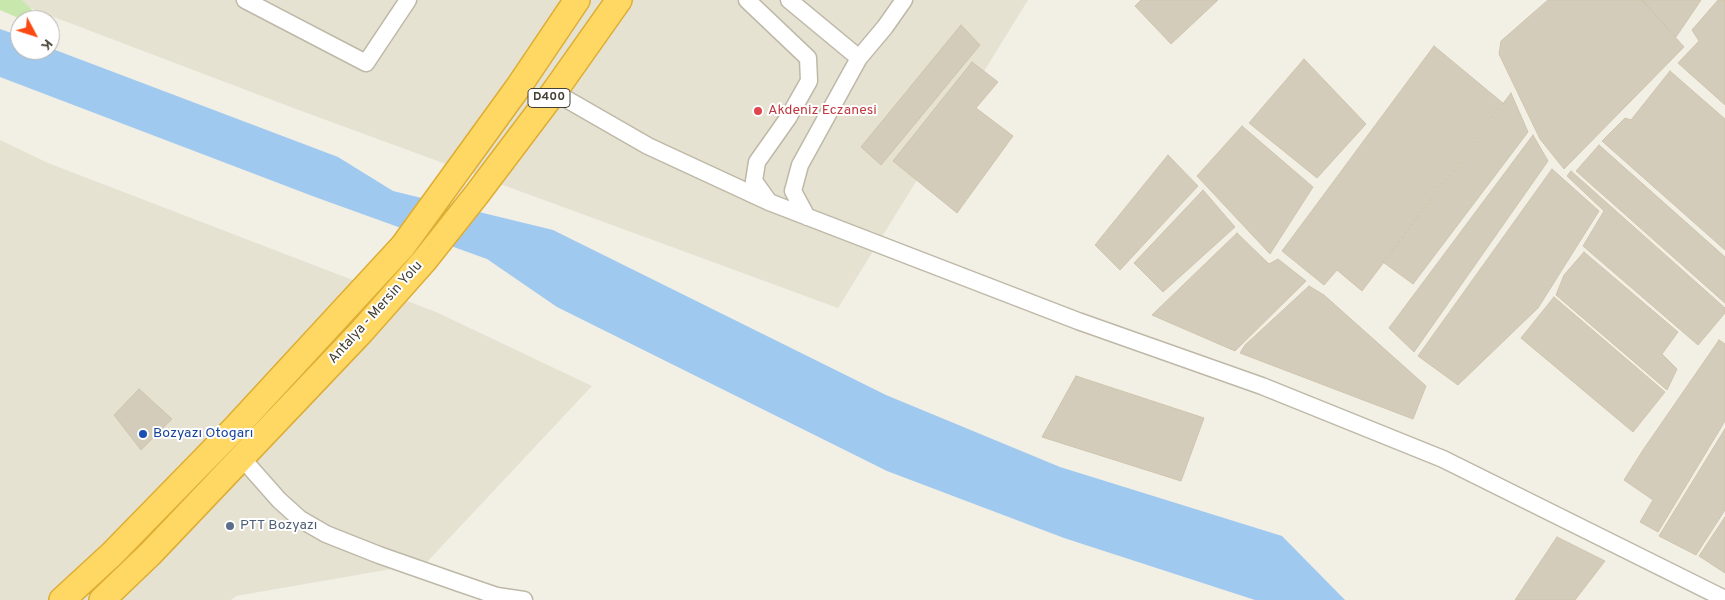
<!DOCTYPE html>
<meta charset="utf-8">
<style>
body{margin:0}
#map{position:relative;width:1725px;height:600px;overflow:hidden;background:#f2efe5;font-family:Overpass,sans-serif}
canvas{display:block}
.north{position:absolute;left:10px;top:10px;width:50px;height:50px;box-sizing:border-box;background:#fff;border:1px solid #b5b3ae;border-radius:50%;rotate:130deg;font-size:14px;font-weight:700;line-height:20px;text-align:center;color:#454034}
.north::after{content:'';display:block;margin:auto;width:18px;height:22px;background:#fb4913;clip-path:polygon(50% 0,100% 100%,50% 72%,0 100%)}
</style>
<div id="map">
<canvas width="1725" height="600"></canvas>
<div class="north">K</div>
</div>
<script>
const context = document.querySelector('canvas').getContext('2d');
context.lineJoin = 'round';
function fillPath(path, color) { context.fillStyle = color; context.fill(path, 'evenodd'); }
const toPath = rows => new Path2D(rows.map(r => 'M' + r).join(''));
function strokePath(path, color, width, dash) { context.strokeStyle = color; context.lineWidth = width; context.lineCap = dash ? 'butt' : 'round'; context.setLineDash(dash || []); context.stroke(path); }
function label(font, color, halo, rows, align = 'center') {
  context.font = font + ' Overpass,sans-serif'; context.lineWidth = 4; context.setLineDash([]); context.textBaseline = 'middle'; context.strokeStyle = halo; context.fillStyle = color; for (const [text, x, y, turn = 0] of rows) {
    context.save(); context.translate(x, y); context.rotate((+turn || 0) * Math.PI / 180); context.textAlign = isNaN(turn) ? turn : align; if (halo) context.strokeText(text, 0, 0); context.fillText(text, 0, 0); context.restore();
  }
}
const residential = toPath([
 [9,0,1028,0,838,308,296,109],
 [0,140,48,163,436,312,592,386,426,563,236,596,231,600,0,600]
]);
const green = toPath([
 [0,0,22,0,42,20,23,20,0,10]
]);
const water = toPath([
 [0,29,20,36,20,50,50,50,50,48,338,157,393,191,553,230,886,395,1060,467,1282,536,1345,600,1255,600,1064,538,887,471,557,307,487,259,315,197,0,77]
]);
const building = toPath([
 [1141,0,1218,0,1171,44,1135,6,1141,0],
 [1548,0,1642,0,1684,47,1564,169,1540,139,1499,54,1501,41,1548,0],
 [1642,0,1701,0,1676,37,1642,0],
 [1718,0,1725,0,1725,105,1678,63,1699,41,1692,30,1718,0],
 [961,25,980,45,881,165,861,147,961,25],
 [1434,46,1504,104,1362,291,1337,270,1324,285,1282,251,1434,46],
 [1304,59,1366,124,1317,178,1249,123,1304,59],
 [972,62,998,82,976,108,1013,136,957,213,893,161,972,62],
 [1670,71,1725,119,1725,250,1602,141,1625,118,1631,120,1670,71],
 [1511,93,1528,132,1413,284,1383,262,1511,93],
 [1242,126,1313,187,1270,254,1197,176,1242,126],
 [1533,135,1548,161,1414,352,1389,328,1533,135],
 [1599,145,1725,257,1725,303,1576,171,1599,145],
 [1168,155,1198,186,1120,270,1095,245,1168,155],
 [1552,169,1599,211,1538,308,1458,385,1418,356,1552,169],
 [1571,171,1725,308,1725,313,1698,345,1583,246,1604,211,1567,176,1571,171],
 [1203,190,1235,227,1163,292,1134,263,1203,190],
 [1237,233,1269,264,1278,259,1306,281,1235,351,1152,315,1237,233],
 [1584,252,1678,332,1662,354,1677,369,1667,390,1556,295,1564,275,1584,252],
 [1309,286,1324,295,1426,386,1413,419,1240,353,1245,345,1309,286],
 [1554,297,1665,392,1633,432,1521,338,1554,297],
 [1719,340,1725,344,1725,421,1658,532,1640,522,1653,500,1624,480,1643,450,1719,340],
 [1076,376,1204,418,1181,481,1042,437,1076,376],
 [139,389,172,419,141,450,114,415,139,389],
 [1725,429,1725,510,1696,555,1659,536,1725,429],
 [1725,517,1725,573,1699,556,1725,517],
 [1557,537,1605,561,1575,600,1515,600,1557,537]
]);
const minor = toPath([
 [245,0,366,63,408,0],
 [747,0,808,58,809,81,788,118,757,162,754,181,769,202],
 [789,0,859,58,800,165,793,191,807,217],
 [859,58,885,27,904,0],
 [554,92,648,146,769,202,1078,321,1262,386,1443,459,1725,599],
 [241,457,279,500,300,519,326,534,379,555,459,583,497,596,524,600]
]);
const highway = toPath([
 [62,600,112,554,236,427,403,246,519,86,577,0],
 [102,600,150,554,361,332,424,261,477,194,554,92,619,0]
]);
const markers = [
 [758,111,5,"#e0444e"],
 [143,434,5,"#1a4fb4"],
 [230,526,5,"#5c6f8a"]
];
const shields = [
 [549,98,42]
];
const shieldNames = [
 ["D400",549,98]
];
const healthNames = [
 ["Akdeniz Eczanesi",768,111]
];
const streetNames = [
 ["Antalya - Mersin Yolu",376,313,-48]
];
const transitNames = [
 ["Bozyazı Otogarı",153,434]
];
const serviceNames = [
 ["PTT Bozyazı",240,526]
];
fillPath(residential, '#e6e2d2');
fillPath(green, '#c8e7ad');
fillPath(water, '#a0c9f0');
fillPath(building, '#d4ccba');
strokePath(building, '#cfc4ad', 1);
strokePath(minor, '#beb8a7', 19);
strokePath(highway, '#dead33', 28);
strokePath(minor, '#fff', 16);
strokePath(highway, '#ffd863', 25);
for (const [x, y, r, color] of markers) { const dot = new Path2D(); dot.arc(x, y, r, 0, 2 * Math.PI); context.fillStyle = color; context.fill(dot); strokePath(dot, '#fff', 2); }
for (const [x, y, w] of shields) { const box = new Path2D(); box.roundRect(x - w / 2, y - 9.5, w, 19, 4); context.fillStyle = '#fff'; context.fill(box); strokePath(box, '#454034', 1); }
label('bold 12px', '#454034', null, shieldNames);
label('14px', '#be3a42', '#fff', healthNames, 'left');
label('14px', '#454034', '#fff', streetNames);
label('14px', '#164399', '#fff', transitNames, 'left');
label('14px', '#4e5e75', '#fff', serviceNames, 'left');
</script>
